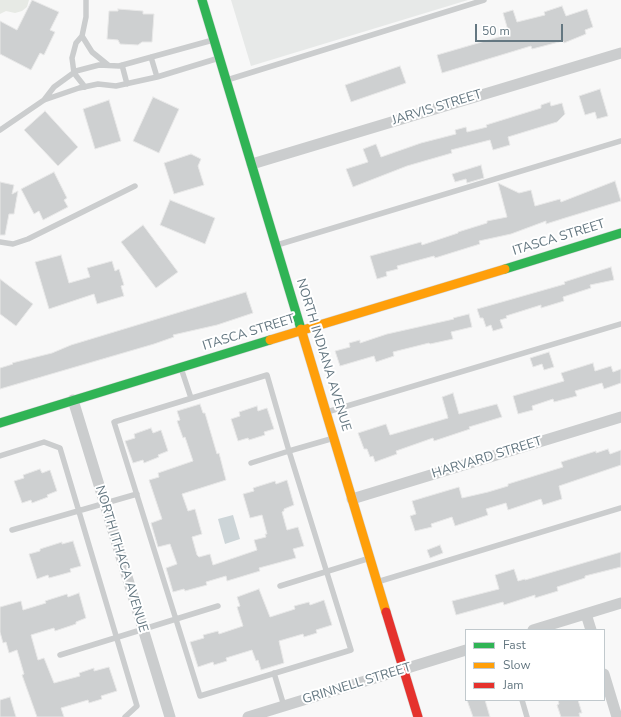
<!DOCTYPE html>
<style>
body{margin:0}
#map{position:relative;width:621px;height:717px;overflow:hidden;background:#f8f8f8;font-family:"Nunito Sans",sans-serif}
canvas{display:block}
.legend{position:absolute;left:465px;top:629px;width:140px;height:72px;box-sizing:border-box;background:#fff;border:1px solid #c1c9cd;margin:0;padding:5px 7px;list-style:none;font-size:12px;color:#647781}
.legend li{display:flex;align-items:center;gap:8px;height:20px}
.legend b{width:20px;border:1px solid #c1c9cd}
.scale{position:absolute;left:475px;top:24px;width:88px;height:18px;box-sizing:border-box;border:2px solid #647781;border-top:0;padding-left:5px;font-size:12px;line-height:14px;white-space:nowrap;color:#647781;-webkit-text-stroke:3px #fff;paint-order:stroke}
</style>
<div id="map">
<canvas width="621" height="717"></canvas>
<ul class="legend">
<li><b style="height:5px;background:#30b455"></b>Fast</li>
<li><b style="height:5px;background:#ff9f0a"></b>Slow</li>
<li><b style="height:5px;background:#e5322d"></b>Jam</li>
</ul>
<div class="scale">50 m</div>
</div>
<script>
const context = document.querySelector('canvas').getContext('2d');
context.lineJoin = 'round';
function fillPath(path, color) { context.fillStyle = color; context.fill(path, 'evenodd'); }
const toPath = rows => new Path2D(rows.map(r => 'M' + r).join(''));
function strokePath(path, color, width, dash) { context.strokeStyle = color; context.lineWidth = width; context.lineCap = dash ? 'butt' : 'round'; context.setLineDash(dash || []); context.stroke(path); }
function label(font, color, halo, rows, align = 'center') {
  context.font = font + ' "Nunito Sans",sans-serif'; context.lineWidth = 4; context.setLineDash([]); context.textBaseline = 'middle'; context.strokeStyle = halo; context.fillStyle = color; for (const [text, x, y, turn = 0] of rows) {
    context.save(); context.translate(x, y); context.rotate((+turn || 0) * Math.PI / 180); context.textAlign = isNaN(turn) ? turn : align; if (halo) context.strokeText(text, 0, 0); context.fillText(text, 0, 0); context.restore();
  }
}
const built = toPath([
 [231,0,468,0,251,66]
]);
const green = toPath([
 [0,0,29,0,27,7,22,11,15,13,6,11,0,14]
]);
const water = toPath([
 [233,515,240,539,225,544,218,519]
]);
const building = toPath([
 [32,0,59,12,50,30,55,32,44,55,40,53,31,70,0,54,0,21,17,30,32,0],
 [562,6,566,16,587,9,593,27,585,30,586,34,564,43,563,41,532,49,531,46,442,73,437,55,509,34,503,13,513,10,517,22,545,15,544,12,562,6],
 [118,9,143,11,143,14,154,14,152,42,142,42,138,45,120,44,118,40,107,39,109,11,118,11,118,9],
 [400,66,406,83,351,102,345,85,400,66],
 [600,89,608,116,597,119,595,112,585,115,579,96,600,89],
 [153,97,179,109,159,153,133,141,153,97],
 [109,100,121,141,95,149,83,109,109,100],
 [550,102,551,106,562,103,565,114,557,122,508,137,510,145,493,150,490,140,451,150,452,153,407,166,353,187,346,169,368,162,363,149,376,144,381,157,421,143,456,134,455,130,466,127,467,132,487,127,486,125,541,108,541,105,550,102],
 [45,111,78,147,58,166,24,130,45,111],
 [191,154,201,159,198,166,204,185,174,194,164,163,191,154],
 [481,165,484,178,467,183,466,179,455,182,452,174,481,165],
 [54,172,67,198,64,200,68,207,43,220,39,211,34,214,21,189,54,172],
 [615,181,621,201,565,218,546,224,546,221,511,234,479,241,480,244,435,258,434,256,397,266,398,269,386,272,387,276,377,279,370,256,421,242,422,245,458,233,458,232,487,223,487,221,507,217,498,183,519,193,531,190,535,206,560,199,561,202,615,181],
 [0,182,14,185,12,194,18,191,14,214,9,214,5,235,0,235,0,182],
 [170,200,215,218,205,244,160,225,170,200],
 [143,225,178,272,156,288,121,242,143,225],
 [61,255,69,283,90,277,87,268,112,261,115,271,119,269,124,285,121,286,124,296,97,304,94,294,49,309,35,262,61,255],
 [611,267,614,280,590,285,591,288,563,297,564,301,541,308,541,305,506,316,507,318,500,320,503,328,493,331,491,325,486,327,483,318,480,318,477,309,565,284,564,282,611,267],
 [0,279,33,304,16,326,0,314,0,279],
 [246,292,253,313,217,325,173,335,174,337,154,344,0,389,0,368,13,364,12,363,52,353,71,345,246,292],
 [469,314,472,327,451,332,453,339,430,344,429,343,393,352,394,356,376,362,374,356,340,366,335,351,350,347,349,343,360,340,360,343,387,334,454,319,453,318,469,314],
 [549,352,554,367,544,370,542,364,533,367,530,358,549,352],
 [593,363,595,371,611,366,613,372,621,369,621,383,604,389,602,383,575,391,577,396,554,402,553,399,532,406,533,410,518,414,513,396,564,381,561,373,593,363],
 [453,393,459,414,497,404,502,417,469,427,470,429,434,441,433,438,396,451,397,454,375,462,373,456,370,457,367,449,364,449,358,433,386,424,390,435,448,418,442,397,453,393],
 [200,404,203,413,205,413,217,454,219,453,226,480,182,494,188,511,195,509,202,534,192,537,197,555,199,557,210,554,213,565,257,550,254,540,266,537,265,534,267,534,262,515,250,518,243,494,254,491,253,488,275,481,276,484,287,480,294,505,284,509,284,511,282,512,287,530,298,527,304,546,293,549,296,558,259,568,260,571,227,581,226,576,206,582,207,585,185,591,184,589,173,592,166,568,177,564,170,544,158,547,151,523,162,519,149,480,159,477,158,473,193,461,185,437,183,438,177,421,180,420,177,411,200,404],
 [257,406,258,411,267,408,274,429,264,432,265,435,249,440,248,438,238,441,231,419,240,416,239,412,257,406],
 [151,428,153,433,161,430,168,451,158,455,159,457,144,463,143,460,133,463,125,441,135,438,134,434,151,428],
 [608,449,610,454,621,450,621,465,559,486,562,499,543,505,541,499,508,510,506,503,486,509,488,515,455,526,452,517,431,524,432,527,415,531,410,516,416,514,412,501,459,487,462,498,488,492,508,486,508,484,563,467,561,462,596,451,596,453,608,449],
 [40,469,42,473,50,470,57,491,47,495,48,497,32,503,31,500,22,503,14,481,24,478,23,475,40,469],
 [73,541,81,566,70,569,71,572,49,578,48,575,37,579,29,554,40,551,40,549,62,542,62,544,73,541],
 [440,545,443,553,430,558,427,550,440,545],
 [621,552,621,567,585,576,585,578,557,587,558,591,535,598,535,595,504,605,503,602,456,615,452,601,499,589,495,575,514,569,518,581,525,579,525,580,621,552],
 [259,589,270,617,295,609,294,606,309,602,310,605,324,600,332,625,316,630,317,633,304,637,303,634,279,641,284,663,261,670,258,660,256,661,252,650,226,658,227,661,214,665,213,662,198,667,190,642,204,638,203,635,218,631,219,634,243,626,237,607,240,606,237,597,259,589],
 [79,593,86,618,76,622,76,624,55,631,54,628,31,635,38,660,44,658,54,683,80,676,79,673,94,668,94,671,109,667,117,691,101,696,102,699,89,703,88,700,61,708,64,717,37,717,22,675,24,674,17,650,9,653,6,642,3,643,0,632,0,607,21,601,23,610,46,603,45,601,67,594,68,597,79,593],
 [10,697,16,717,0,717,0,700,10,697],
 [467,700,485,700,490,717,473,717,467,700],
 [558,700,578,700,582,713,579,713,580,717,561,717,557,705,559,704,558,700]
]);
const lane = toPath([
 [82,36,92,52,108,65],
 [151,57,157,77],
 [122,65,127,84],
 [227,80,484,0],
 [85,87,74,73,72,58,76,43,82,36,86,17,86,0],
 [44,100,54,87,76,71,99,65,119,66,213,40],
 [0,130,44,100,79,88,98,84,116,86,157,77,219,58],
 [0,242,13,244,28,239,135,186],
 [277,245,621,141],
 [181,368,191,398],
 [327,412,621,324],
 [0,456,44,442,60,448,137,706,125,717],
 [251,463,289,451,351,650,200,696,114,422,267,375,289,451,334,438],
 [12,530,137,494],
 [377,582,621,508],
 [280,586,370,558],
 [60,655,218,606],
 [274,673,284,706],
 [522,700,527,717]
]);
const street = toPath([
 [252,164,621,53],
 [73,400,170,717],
 [352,499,621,417],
 [586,614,591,630],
 [533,630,621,603],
 [604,674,617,717],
 [248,717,466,650]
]);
const fast = toPath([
 [202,0,301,329],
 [505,269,621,233],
 [0,423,270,340]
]);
const slow = toPath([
 [301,329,386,612],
 [270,340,505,269]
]);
const jam = toPath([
 [386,612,418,717]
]);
const streetNames = [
 ["JARVIS STREET",437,108,-17],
 ["ITASCA STREET",559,238,-17],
 ["ITASCA STREET",249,333,-17],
 ["NORTH INDIANA AVENUE",323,355,73],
 ["HARVARD STREET",487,458,-17],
 ["NORTH ITHACA AVENUE",121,559,73],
 ["GRINNELL STREET",357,684,-17]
];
fillPath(built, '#e7e9e8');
fillPath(green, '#e7eae5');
fillPath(water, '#cdd5d8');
fillPath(building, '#ced0d1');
strokePath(building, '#e8e8e8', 1);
strokePath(fast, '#d4d5d5', 10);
strokePath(slow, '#d4d5d5', 10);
strokePath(jam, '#d4d5d5', 10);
strokePath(lane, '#cbcdce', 5.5);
strokePath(street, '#cbcdce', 11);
strokePath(fast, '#30b455', 9);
strokePath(slow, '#ff9f0a', 9);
strokePath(jam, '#e5322d', 9);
label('13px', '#647781', '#fff', streetNames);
</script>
